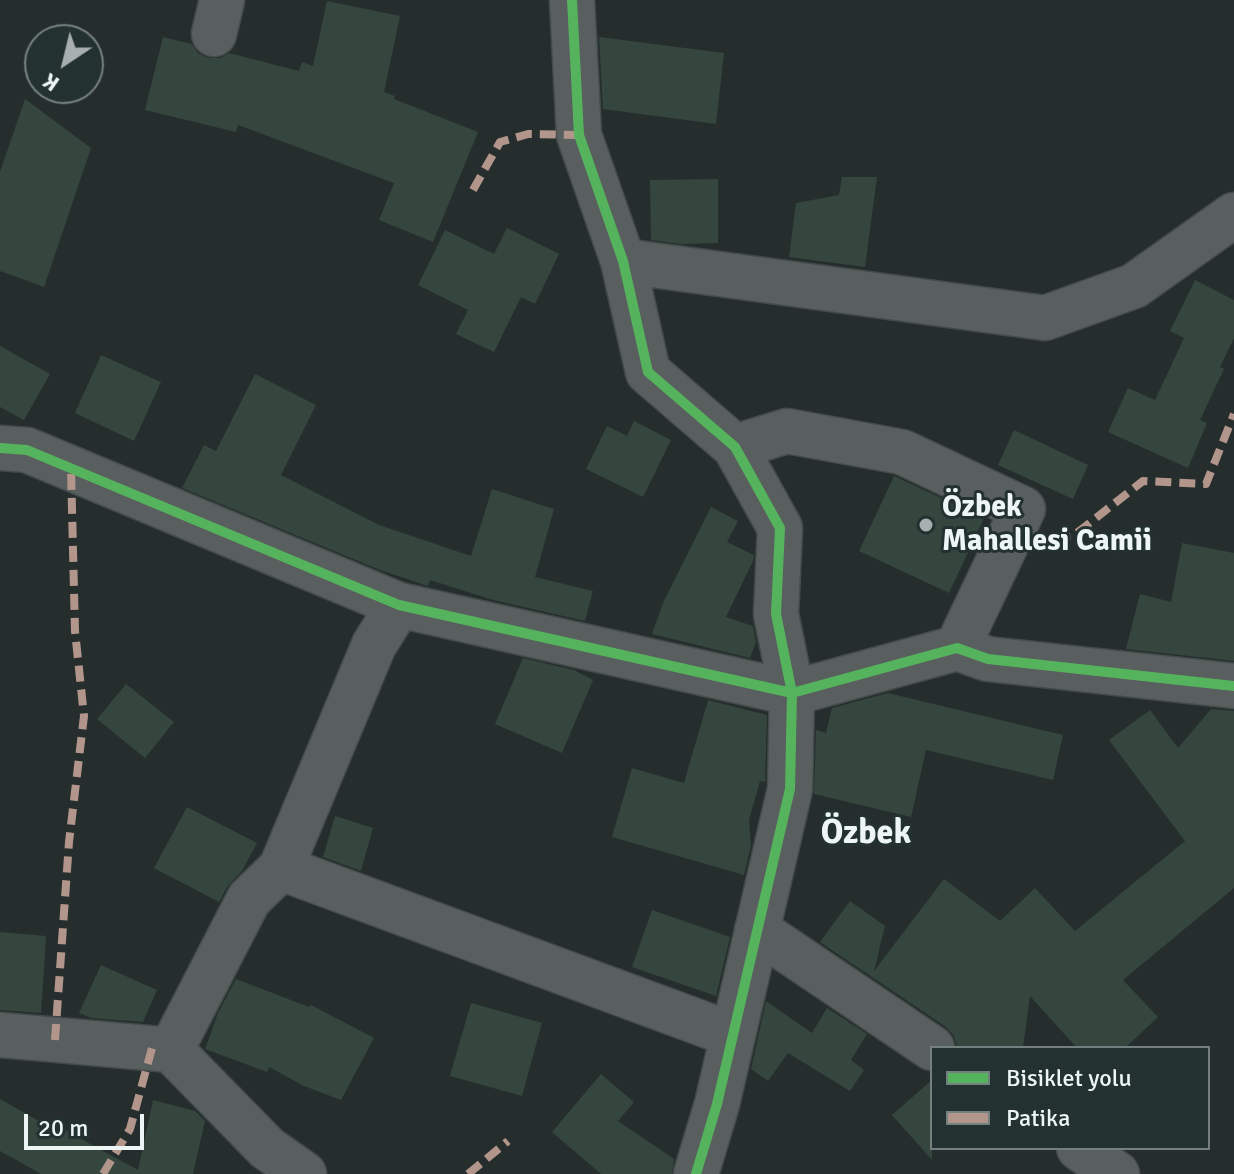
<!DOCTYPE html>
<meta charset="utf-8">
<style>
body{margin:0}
#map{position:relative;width:1234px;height:1174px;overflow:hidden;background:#262e2d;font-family:Signika,sans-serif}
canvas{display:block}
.legend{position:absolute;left:930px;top:1046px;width:280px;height:104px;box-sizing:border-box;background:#233230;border:2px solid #74807f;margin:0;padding:10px 14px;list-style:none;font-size:24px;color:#edf6f5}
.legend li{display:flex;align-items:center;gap:16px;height:40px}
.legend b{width:40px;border:2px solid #74807f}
.north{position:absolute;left:24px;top:24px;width:80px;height:80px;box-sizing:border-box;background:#233230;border:2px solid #74807f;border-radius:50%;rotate:215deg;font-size:22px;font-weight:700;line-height:32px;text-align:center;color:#edf6f5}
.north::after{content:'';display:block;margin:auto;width:28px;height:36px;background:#a7b0af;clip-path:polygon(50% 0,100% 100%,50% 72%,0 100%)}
.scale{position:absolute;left:24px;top:1114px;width:120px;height:36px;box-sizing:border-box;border:4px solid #edf6f5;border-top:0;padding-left:10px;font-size:24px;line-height:28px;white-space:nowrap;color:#edf6f5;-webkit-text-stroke:6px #233230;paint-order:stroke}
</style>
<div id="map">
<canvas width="1234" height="1174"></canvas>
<ul class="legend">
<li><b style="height:10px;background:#56b35d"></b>Bisiklet yolu</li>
<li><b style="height:10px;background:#b2968c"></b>Patika</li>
</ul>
<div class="north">K</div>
<div class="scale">20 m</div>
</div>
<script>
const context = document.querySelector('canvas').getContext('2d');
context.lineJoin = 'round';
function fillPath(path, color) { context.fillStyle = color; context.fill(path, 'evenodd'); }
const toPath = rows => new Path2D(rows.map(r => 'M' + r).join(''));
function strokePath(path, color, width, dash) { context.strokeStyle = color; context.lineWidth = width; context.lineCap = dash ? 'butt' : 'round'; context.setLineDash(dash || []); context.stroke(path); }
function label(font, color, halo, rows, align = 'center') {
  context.font = font + ' Signika,sans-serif'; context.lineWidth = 6; context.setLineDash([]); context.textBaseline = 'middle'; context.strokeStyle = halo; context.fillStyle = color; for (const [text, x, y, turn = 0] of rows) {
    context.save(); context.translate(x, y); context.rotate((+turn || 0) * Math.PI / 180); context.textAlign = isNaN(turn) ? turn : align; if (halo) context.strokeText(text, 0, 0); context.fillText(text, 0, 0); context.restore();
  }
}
const building = toPath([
 [327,1,400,16,384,92,395,96,394,99,478,132,433,242,379,220,394,183,238,125,236,132,145,110,163,37,192,44,198,53,208,58,220,58,229,53,299,71,302,62,313,66],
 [599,37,724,53,716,124,603,109],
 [25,99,91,148,44,287,0,271,0,172],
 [842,177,877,177,865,267,789,257,796,203,839,195],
 [718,179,718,243,681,244,651,240,650,180],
 [507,228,559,254,535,304,521,297,494,352,456,334,468,310,418,285,445,230,494,254],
 [1195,280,1234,300,1234,338,1220,367,1224,369,1200,420,1207,423,1188,468,1108,432,1128,388,1155,400,1184,338,1170,331],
 [0,346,50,374,24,420,0,407],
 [101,355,161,382,134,441,75,413],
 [255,374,316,405,281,475,379,525,471,556,492,489,554,509,535,577,593,591,585,621,493,600,430,580,428,586,380,570,182,488,204,445,216,451],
 [634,421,671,440,643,497,586,469,607,426,627,436],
 [1014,430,1088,465,1073,499,998,465],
 [894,476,984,518,949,593,859,551],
 [711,507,738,521,727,542,754,555,753,561,726,617,753,626,756,642,750,658,652,634,663,603],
 [1182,543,1234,553,1234,661,1126,649,1140,594,1171,602],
 [523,658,574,670,593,680,562,753,495,724],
 [126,684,174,722,145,758,97,719],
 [888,693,1063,735,1053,780,926,750,911,817,814,794,816,730,826,733,832,708],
 [708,700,767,715,765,782,760,781,749,820,751,845,744,875,612,837,632,768,684,783],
 [1211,709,1234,711,1234,888,1123,980,1158,1017,1125,1048,1077,1048,1030,996,1023,1048,957,1048,954,1036,946,1027,820,942,850,901,885,926,874,971,944,879,1000,921,1035,888,1075,931,1185,841,1109,740,1150,710,1178,748],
 [187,807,257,843,242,871,227,887,219,902,154,868],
 [335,816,373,828,361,871,323,857],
 [652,910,730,937,716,996,632,967],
 [0,932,46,936,41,1013,0,1010],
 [101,965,157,990,143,1022,91,1018,79,1013],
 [236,979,309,1007,311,1005,374,1038,341,1100,304,1086,269,1067,267,1072,205,1049,218,1013],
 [766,1001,812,1033,827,1008,867,1034,851,1060,864,1070,850,1091,788,1053,768,1081,751,1069],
 [471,1003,542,1023,522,1096,450,1076],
 [601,1074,634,1102,618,1121,674,1159,672,1174,601,1174,552,1132],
 [932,1080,932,1160,892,1115],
 [0,1099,46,1125,48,1121,138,1170,153,1100,195,1111,205,1121,193,1174,41,1174,0,1151]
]);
const minor = toPath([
 [572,0,579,135,623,261,648,372,735,447,780,528,776,614,792,693,790,789,717,1104,696,1174],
 [214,34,222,0],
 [623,261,1045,318,1134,286,1234,215],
 [735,447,787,431,902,452,1023,509,957,648],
 [0,448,27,450,399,605,792,693,957,648,988,659,1234,686],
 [281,868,733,1035],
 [757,930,932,1048],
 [0,1035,171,1050,267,1148,304,1174],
 [171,1050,249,899,281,868,374,645,399,605],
 [1079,1148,1117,1174]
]);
const quiet = toPath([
 [473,190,500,142,528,134,579,135],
 [1007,545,1073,536,1143,481,1206,484,1234,414],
 [55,1040,69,842,84,716,75,631,71,469],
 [103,1174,130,1129,152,1048],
 [468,1174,508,1141]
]);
const cycleway = toPath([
 [572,0,579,135,623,261,648,372,735,447,780,528,776,614,792,693,790,789,717,1104,696,1174],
 [0,448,27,450,399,605,792,693,957,648,988,659,1234,686]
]);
const markers = [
 [926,525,8,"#a7b0af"]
];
const poiNames = [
 ["Özbek",942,508],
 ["Mahallesi Camii",942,542]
];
const quarterNames = [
 ["Özbek",866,834]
];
fillPath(building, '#34463d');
strokePath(minor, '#444b4b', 47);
strokePath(minor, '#585f5e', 44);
strokePath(quiet, '#b2968c', 8, [16, 8]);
strokePath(cycleway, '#56b35d', 10);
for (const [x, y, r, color] of markers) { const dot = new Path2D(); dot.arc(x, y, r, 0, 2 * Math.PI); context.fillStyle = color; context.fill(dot); strokePath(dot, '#233230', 3); }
label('bold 30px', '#edf6f5', '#233230', poiNames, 'left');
label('bold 34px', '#edf6f5', '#233230', quarterNames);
</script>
